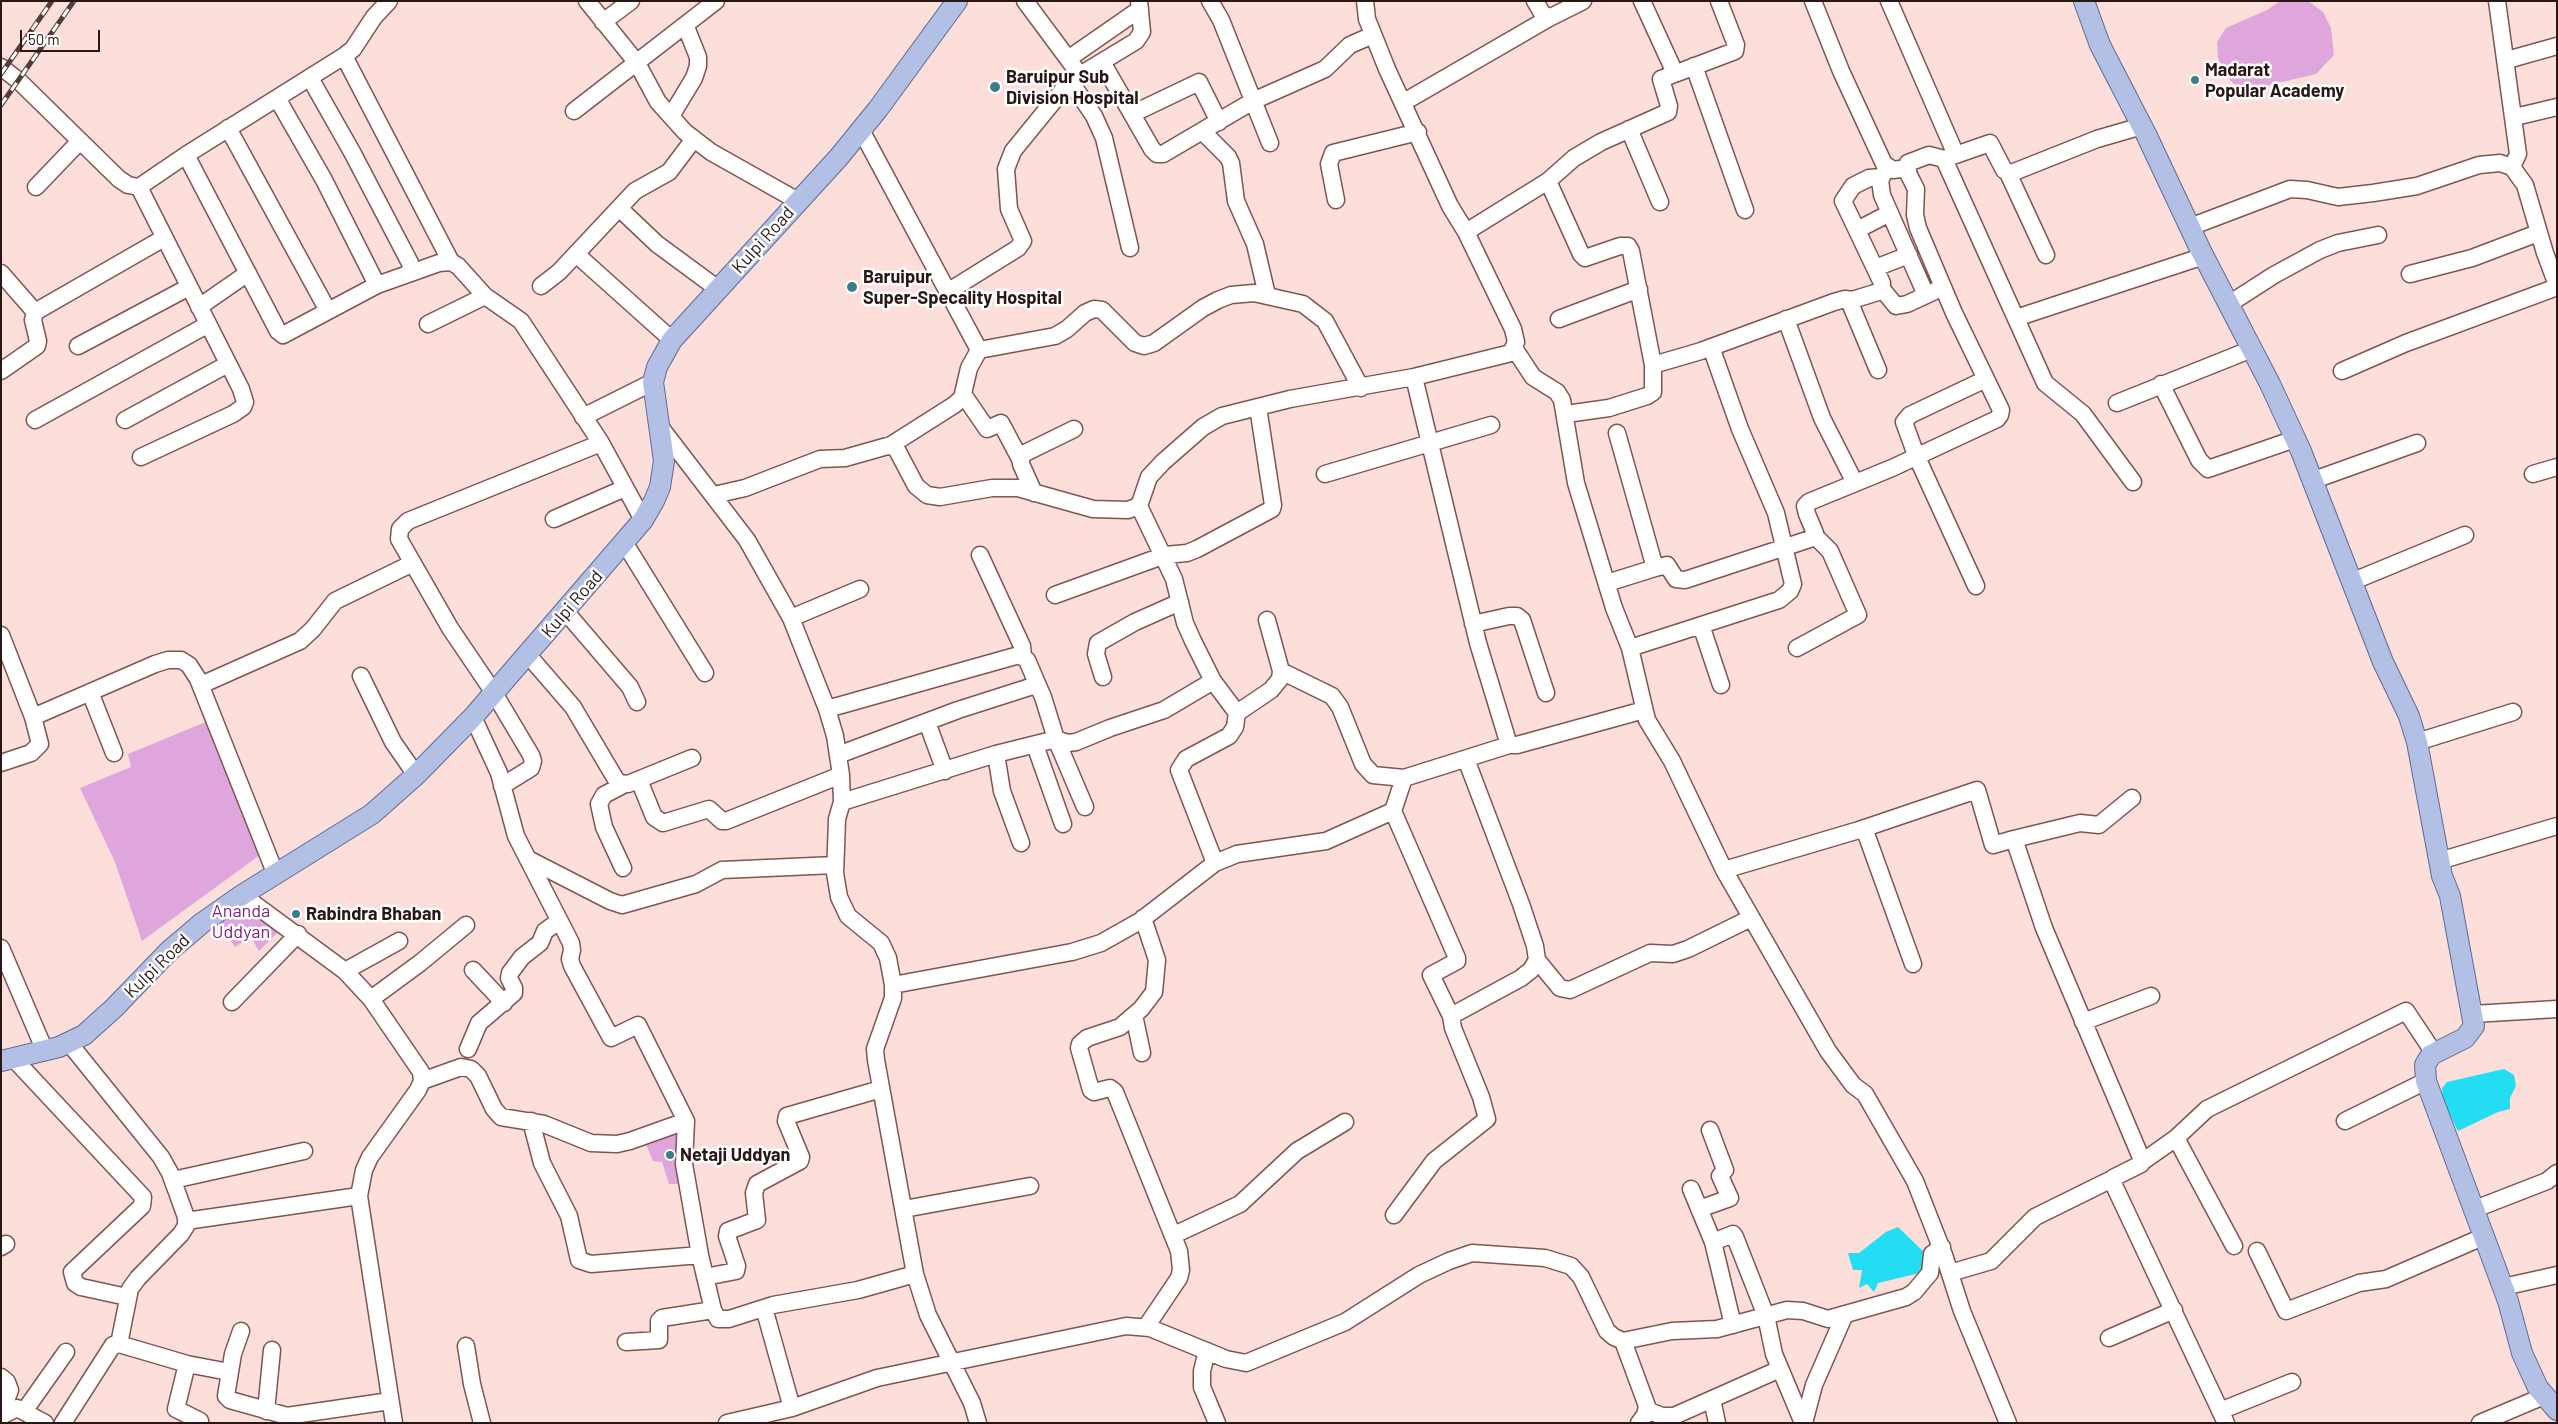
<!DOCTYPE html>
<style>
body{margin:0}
#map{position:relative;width:2558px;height:1424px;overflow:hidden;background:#fcdeda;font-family:Barlow,sans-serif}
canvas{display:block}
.frame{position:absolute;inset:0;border:2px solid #281715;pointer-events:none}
.scale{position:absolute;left:20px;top:30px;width:80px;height:22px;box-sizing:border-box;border:2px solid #281715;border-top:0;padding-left:6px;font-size:15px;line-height:18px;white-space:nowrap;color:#281715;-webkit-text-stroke:4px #fff;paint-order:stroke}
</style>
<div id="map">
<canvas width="2558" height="1424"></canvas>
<div class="frame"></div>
<div class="scale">50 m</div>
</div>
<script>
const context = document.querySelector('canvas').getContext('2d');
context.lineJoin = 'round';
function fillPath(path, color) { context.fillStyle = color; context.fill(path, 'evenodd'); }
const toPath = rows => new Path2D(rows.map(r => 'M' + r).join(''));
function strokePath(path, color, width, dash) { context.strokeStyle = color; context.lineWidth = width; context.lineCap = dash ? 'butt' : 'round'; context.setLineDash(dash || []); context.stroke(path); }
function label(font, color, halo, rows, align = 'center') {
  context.font = font + ' Barlow,sans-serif'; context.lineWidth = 5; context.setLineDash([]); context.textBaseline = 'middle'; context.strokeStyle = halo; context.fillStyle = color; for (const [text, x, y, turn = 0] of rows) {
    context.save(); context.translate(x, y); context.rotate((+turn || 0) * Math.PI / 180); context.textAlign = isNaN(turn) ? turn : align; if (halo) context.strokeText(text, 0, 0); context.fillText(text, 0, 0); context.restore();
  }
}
const green = toPath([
 [2280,1,2308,1,2323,12,2331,28,2334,55,2316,74,2252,89,2238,88,2227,77,2218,58,2217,42,2226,28,2267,10],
 [213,719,264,852,142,941,115,862,80,788,131,767,128,754],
 [249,902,281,929,259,951,251,937,235,947,214,918],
 [684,1126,693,1152,686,1159,683,1184,669,1184,662,1162,653,1161,643,1137]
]);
const water = toPath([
 [2504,1069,2514,1075,2516,1086,2510,1098,2510,1109,2498,1112,2458,1131,2443,1101,2442,1088,2447,1082],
 [1898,1227,1926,1254,1928,1271,1878,1283,1874,1292,1867,1284,1859,1288,1862,1270,1853,1270,1848,1253,1859,1253,1886,1232]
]);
const minor = toPath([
 [587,1,637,63,658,102,685,132,711,152,798,201],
 [1025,1,1080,75],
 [1210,1,1221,20,1270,143],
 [1535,1,1542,13,1549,18,1583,1],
 [1642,1,1675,73],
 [1813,1,1841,71,1884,164,1893,170,1907,168],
 [1889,1,1956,155],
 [2497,1,2518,154,2512,167],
 [603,22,631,1],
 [344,56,451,262],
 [1068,59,1140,9],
 [2507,60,2557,46],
 [1102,62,1152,149,1157,154,1163,154,1253,101,1325,69,1350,45,1373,35],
 [1694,66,1745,210],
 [1,67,19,81,119,179,128,185,139,187,186,155,344,56,353,49,374,17,389,1],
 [310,78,352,152,410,263,412,272],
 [1070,81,1094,116,1104,138,1130,248],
 [277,98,324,180,377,285],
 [1404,102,1549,18],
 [574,111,716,1],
 [1132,114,1199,82,1219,122],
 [671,116,694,78,698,66,698,57,686,27],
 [2515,117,2557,107],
 [228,128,327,309],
 [1629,129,1660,202],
 [861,130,979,350],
 [1203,132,1228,157,1231,163,1236,201,1255,244,1267,295],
 [186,155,278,331,283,335,377,285,439,263,451,262,458,266,485,296,521,321,601,443,643,520],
 [1944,159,2045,383,2083,414,2133,482],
 [1887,168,1880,180,1882,195,1926,295],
 [2008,173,2046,255],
 [36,187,80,141],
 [139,187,241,389,245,402,243,407,233,414,141,457],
 [1336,200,1329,164,1333,153,1418,132],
 [619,208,657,244,718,289],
 [2190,227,2290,189,2307,190,2338,197,2373,193,2417,186,2479,165,2500,163,2512,167,2525,185,2545,253,2557,285],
 [1857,230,1890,213],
 [1466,232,1548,181],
 [576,254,672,340],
 [1875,268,1909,255],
 [1,273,35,312],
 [2410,274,2472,258,2538,233],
 [541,286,559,272,635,191,669,172,694,139],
 [1882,289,1896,306,1907,304,1935,291],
 [949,291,1018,248,1023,241,1009,209,1006,169,1013,151,1070,81,1136,41,1142,32,1139,1],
 [2229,304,2274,275,2320,250,2338,243,2378,235],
 [199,307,248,273],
 [2016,318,2204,256],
 [1559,319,1639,289],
 [1786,319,1822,418,1855,483],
 [428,324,485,296],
 [78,346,189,287],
 [1514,348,1533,377,1557,392,1562,400,1576,483,1614,608,1630,648,1647,720,1672,761,1724,870,1828,1051,1853,1085,1865,1094,1915,1181,1944,1255,1962,1311,2008,1423],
 [979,350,1055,336,1067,329,1085,313,1094,309,1102,310,1135,343,1144,346,1154,343,1203,308,1218,300,1231,295,1254,293,1303,304,1325,321,1361,388],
 [1653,365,1701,351,1834,302,1845,299,1852,300],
 [1878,370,1850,303,1852,300,1878,292,1882,289,1882,283,1843,201,1853,186,1869,178,1882,177],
 [1,371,37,346,38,341,33,320,35,312,164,238],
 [2342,371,2406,343,2557,287],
 [1414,377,1478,643,1509,745],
 [2161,384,2199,460,2208,469,2295,439],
 [963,394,987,429,1001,423,1020,459],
 [2117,403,2252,349],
 [1566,414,1609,408,1647,396,1653,392,1653,365,1631,251,1628,246,1620,246,1585,258,1581,254,1548,181,1574,158,1601,142,1668,112,1669,106,1661,79,1735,51,1736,45,1719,1],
 [583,417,653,382],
 [35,420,207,325],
 [125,420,228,364],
 [658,424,747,540,791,618,827,709,835,736,841,775,842,802,837,819,836,848,835,873,839,897,848,916,881,943,888,958,893,985,893,998,875,1049,876,1060,915,1274,928,1315,972,1403,978,1423],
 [1617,433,1655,568,1667,565,1676,579,1685,580,1810,539,1815,533,1807,514,1805,506,1809,502,1892,468,1997,419,2000,415,2001,410,1954,313,1918,228,1915,215,1916,189,1908,173,1908,163,1929,155,1944,159,1990,143,2004,170,2008,173,2014,172,2097,139,2142,126],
 [891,445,954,405,962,398,969,368,979,350],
 [1325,474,1491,425],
 [2533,474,2557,467],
 [2314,480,2417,443],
 [1034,493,1021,464,1021,455,1074,429],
 [714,495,745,488,820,459,845,458,891,445,897,450,916,486,927,495,940,497,992,488,1018,488,1093,509,1128,510,1139,506,1149,477,1163,462,1203,427,1222,416,1290,399,1414,377,1511,353,1516,342,1513,329,1466,232,1450,206,1387,69,1367,19,1365,1],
 [1139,506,1174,579,1185,623,1193,641,1213,681,1237,713,1235,727,1229,736,1186,759,1179,770,1215,863],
 [554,519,625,488],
 [624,542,705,673],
 [980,555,1022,646,1023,656],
 [2351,582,2465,535],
 [1607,583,1655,568],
 [1976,586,1916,455,1904,422,1910,415,1986,379],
 [1055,595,1165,555,1187,553,1197,549,1272,509,1273,505,1258,407],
 [565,611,630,687,637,702],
 [791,618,860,589],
 [1473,624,1509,616,1517,616,1522,620,1546,693],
 [1701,625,1721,685],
 [1,635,33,717,40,744,31,753,1,763],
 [1630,648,1779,600,1790,591,1793,584,1776,513,1740,429,1711,347],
 [1797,648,1858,615,1830,551,1815,536],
 [528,655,573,707,618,783,628,784,692,758],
 [1281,671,1332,696,1340,707,1363,764,1373,775,1404,778,1509,745,1517,745,1644,710],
 [361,676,393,742,416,775],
 [1103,677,1096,654,1098,643,1135,622,1180,602],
 [201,685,300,641,313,629,335,601,413,563],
 [90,692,114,753],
 [827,709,1019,655,1027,660,1039,688],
 [1237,713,1271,690,1280,679,1281,671,1267,620],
 [33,717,155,664,168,660,181,660,189,665,198,679,276,875],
 [473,717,499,773,516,836,571,943,572,950,570,959,572,966,611,1038,638,1025,686,1121],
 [927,722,945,771],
 [2417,742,2513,712],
 [1035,745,1063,824],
 [996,754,1002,791,1021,843],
 [838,755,958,710,1033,686,1039,688,1043,697,1056,739,1085,807],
 [639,780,654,817,663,823,709,809,722,821,726,821,841,775],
 [623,785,604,795,599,804,604,827,623,868],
 [502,786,531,768,533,761,531,755,494,693,450,628,399,539,400,529,408,521,601,443],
 [2132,798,2099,825,2080,823,2014,839,2044,928,2142,1160,2141,1164,2113,1178,2112,1181,2226,1423],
 [842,802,996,754,1056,739,1068,743,1076,742,1110,728,1164,710,1213,681],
 [1393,811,1457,958,1457,961,1431,975,1451,1016],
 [1864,828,1913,964],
 [528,859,610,901,622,905,696,884,722,870,835,865],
 [2439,861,2557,826],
 [1724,870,1859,830,1977,790,1993,845,2014,839],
 [242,895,345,971,371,999,421,1072,422,1081,418,1090,370,1157,364,1170,359,1196,394,1423],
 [1143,918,1157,960,1154,992,1141,1009,1120,1027,1087,1038,1080,1044,1079,1048,1091,1090,1094,1092,1110,1088,1115,1092,1179,1251,1181,1270,1179,1278,1146,1327],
 [1,948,45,1051],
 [1537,960,1560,988,1570,990,1650,953,1673,954,1688,949,1751,918],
 [473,970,504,1003],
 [345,971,399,941],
 [893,985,1072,952,1101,943,1140,921,1215,863,1237,854,1326,841,1393,811,1404,778],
 [371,999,420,963,466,925],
 [232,1002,298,934],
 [2473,1014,2557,1009],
 [1134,1015,1142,1053],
 [2083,1022,2151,996],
 [69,1043,161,1157,170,1173,186,1217,186,1226,181,1234,138,1278,130,1289,119,1344],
 [468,1049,479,1023,514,993,514,988,509,978,510,973,522,957,540,943,545,931,559,921],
 [13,1058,143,1197,142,1206,72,1272,75,1283,81,1287,127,1297],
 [422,1081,461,1067,471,1069,478,1076,494,1109,501,1117,544,1124,591,1143,617,1144,630,1141,686,1121,684,1164,700,1255],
 [531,1121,542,1163,569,1216,579,1260,591,1264,700,1255,713,1310,718,1319,729,1319,773,1305,858,1290,915,1274],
 [2345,1121,2426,1081],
 [2176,1138,2234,1246],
 [2142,1162,2176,1138,2207,1109,2406,1011,2434,1053],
 [173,1180,304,1151],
 [1691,1189,1713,1242,1733,1325],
 [904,1209,1030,1186],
 [1699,1209,1730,1198,1720,1176,1725,1170,1710,1130],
 [2475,1209,2547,1181,2557,1173],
 [1394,1215,1434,1161,1487,1119,1481,1097,1453,1028,1451,1016,1521,978,1531,970,1537,960,1535,946,1521,904,1466,759],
 [186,1221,359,1196],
 [1174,1235,1240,1204,1297,1151,1345,1122],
 [1713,1242,1733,1234,1735,1237,1766,1316,1774,1354,1803,1423],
 [1,1247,6,1244],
 [2257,1251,2286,1311,2359,1283,2386,1279,2485,1236],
 [1950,1273,1991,1261,2035,1217,2112,1179],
 [705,1277,736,1271,737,1266,727,1236,728,1231,757,1220,754,1193,757,1184,800,1161,801,1157,786,1121,787,1116,881,1089],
 [2503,1287,2557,1275],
 [764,1308,792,1408],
 [241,1331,233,1354,226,1396,230,1400,287,1416,285,1423],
 [2109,1338,2174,1310],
 [1623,1341,1647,1406,1645,1415,1639,1423],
 [626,1342,659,1340,659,1321,662,1318,713,1310],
 [466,1346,472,1384,482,1423],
 [1207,1351,1202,1371,1202,1387,1217,1423],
 [187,1364,176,1409,200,1421],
 [1,1377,7,1382,10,1390,1,1413],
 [1712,1399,1717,1423],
 [25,1410,66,1352],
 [1647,1410,1662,1416,1674,1416,1780,1369],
 [266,1411,272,1350],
 [2220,1411,2292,1382],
 [1,1416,17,1408,45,1423],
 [287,1416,390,1401],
 [63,1423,113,1345,119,1344,187,1364,229,1372],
 [727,1423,792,1408,877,1378,1126,1326,1150,1328,1226,1359,1246,1363,1345,1322,1419,1275,1449,1261,1472,1253,1545,1258,1571,1266,1581,1277,1607,1331,1614,1337,1623,1341,1672,1331,1717,1329,1787,1310,1803,1311,1828,1319,1906,1297,1914,1292,1930,1273,1932,1254,1942,1247],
 [1804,1423,1814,1385,1845,1314],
 [2480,1423,2544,1396]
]);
const major = toPath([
 [2084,1,2100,45,2146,134,2201,251,2270,384,2301,451,2383,662,2409,716,2417,742,2442,876,2450,896,2474,1026,2465,1038,2431,1055,2425,1065,2426,1081,2508,1301,2522,1353,2538,1388,2557,1410],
 [1,1061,59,1047,84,1035,114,1008,169,951,202,923,242,895,372,814,416,775,473,717,643,520,654,501,660,487,664,461,653,382,657,367,672,340,839,157,878,109,957,1]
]);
const rail = toPath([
 [1,74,52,1],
 [1,105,74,1]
]);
const markers = [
 [2195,80,5,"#377e88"],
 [995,87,6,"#377e88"],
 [852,287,6,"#377e88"],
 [296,914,5,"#377e88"],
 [670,1155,5,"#377e88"]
];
const poiNames = [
 ["Madarat",2205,70],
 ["Popular Academy",2205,91],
 ["Baruipur Sub",1006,77],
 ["Division Hospital",1006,98],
 ["Baruipur",863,277],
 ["Super-Specality Hospital",863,298],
 ["Rabindra Bhaban",306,914],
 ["Netaji Uddyan",680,1155]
];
const streetNames = [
 ["Kulpi Road",763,240,-48],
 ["Kulpi Road",572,604,-49],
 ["Kulpi Road",157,966,-44]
];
const parkNames = [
 ["Ananda",241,911],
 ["Uddyan",241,932]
];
fillPath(green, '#dfa5dd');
fillPath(water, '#23ddf3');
strokePath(minor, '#7f554f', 19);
strokePath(major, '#606a90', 22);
strokePath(minor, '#fff', 16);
strokePath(major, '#b2c0e5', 20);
strokePath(rail, '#513e3b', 5);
strokePath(rail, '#fff', 3, [9]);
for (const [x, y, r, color] of markers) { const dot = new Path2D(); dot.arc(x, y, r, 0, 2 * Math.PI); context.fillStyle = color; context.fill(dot); strokePath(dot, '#fff', 2); }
label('bold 18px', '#281715', '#fff', poiNames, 'left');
label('18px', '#281715', '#fff', streetNames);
label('18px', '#7d207e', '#fff', parkNames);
</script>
